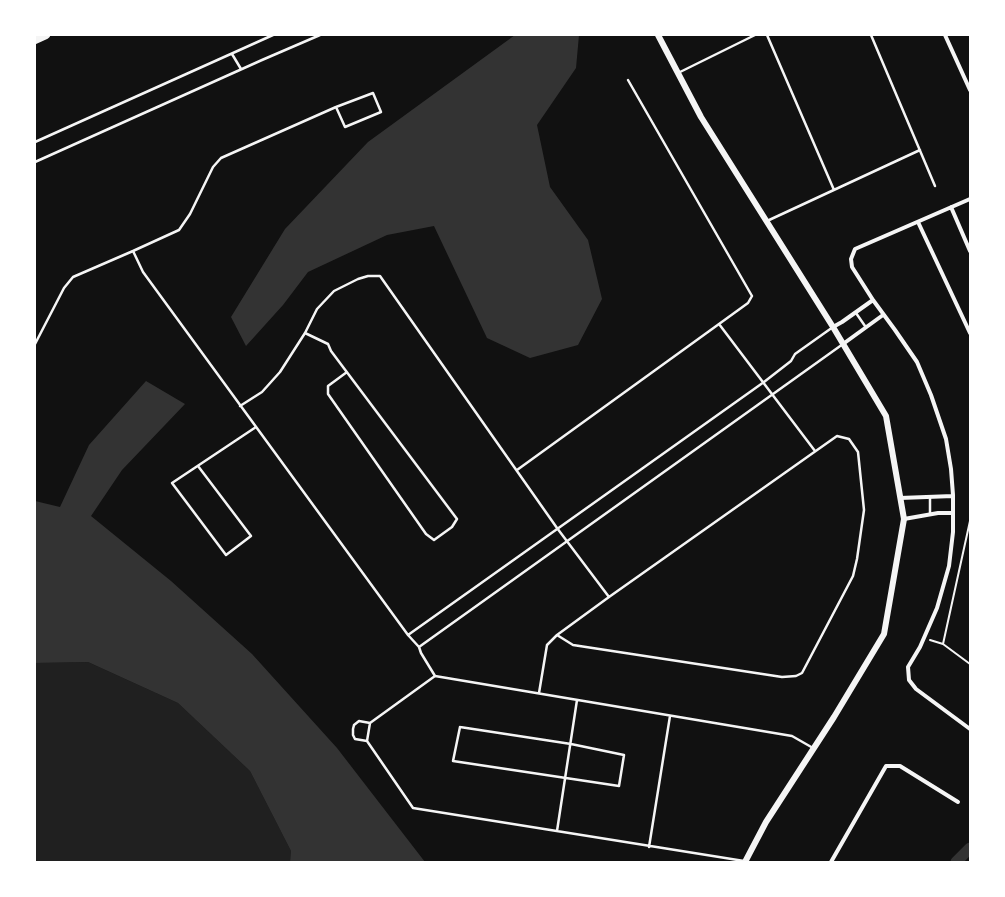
<!DOCTYPE html>
<style>
body{margin:0}
#map{position:relative;width:1005px;height:897px;overflow:hidden;background:#111;font-family:Inter,sans-serif}
canvas{display:block}
.frame{position:absolute;inset:0;border:36px solid #fff;pointer-events:none}
</style>
<div id="map">
<canvas width="1005" height="897"></canvas>
<div class="frame"></div>
</div>
<script>
const context = document.querySelector('canvas').getContext('2d');
context.lineJoin = 'round';
function fillPath(path, color) { context.fillStyle = color; context.fill(path, 'evenodd'); }
const toPath = rows => new Path2D(rows.map(r => 'M' + r).join(''));
function strokePath(path, color, width, dash) { context.strokeStyle = color; context.lineWidth = width; context.lineCap = dash ? 'butt' : 'round'; context.setLineDash(dash || []); context.stroke(path); }
const green = toPath([
 [88,662,178,703,250,771,291,851,290,862,35,862,35,663]
]);
const water = toPath([
 [515,35,579,35,576,68,537,125,550,187,588,240,602,299,578,345,530,358,487,338,434,226,387,235,308,272,283,305,246,346,231,317,285,229,368,142],
 [146,381,185,404,122,470,91,516,171,581,252,654,337,748,425,862,290,862,291,851,250,771,178,703,88,662,35,663,35,501,60,507,89,445]
]);
const canal = toPath([
 [956,862,970,848]
]);
const path = toPath([
 [930,640,943,644,970,664],
 [943,644,970,521]
]);
const service = toPath([
 [767,35,834,190],
 [871,35,935,186],
 [232,54,241,69],
 [678,73,755,35],
 [628,80,752,296,748,303,719,324,815,451],
 [336,107,345,127,381,112,373,93,336,107,221,158,213,167,190,214,179,230,133,251,143,272,408,635,419,647,421,653,435,676,370,723,367,741,413,808,744,861],
 [35,142,273,35],
 [35,162,262,60,320,35],
 [767,221,920,150],
 [856,313,865,326],
 [305,333,328,344,331,351,457,519,452,527,434,540,426,534,328,394,328,386,347,372],
 [35,344,64,288,73,277,133,251],
 [240,406,262,392,280,372,305,333,317,309,334,291,358,279,368,276,380,276,557,528,609,597,557,635,573,645,782,677,796,676,802,673,853,576,857,559,864,510,858,452,849,439,837,436,609,597],
 [198,466,251,536,226,555,172,483,256,427],
 [517,470,719,324],
 [930,497,930,514],
 [408,635,764,382,791,361,795,354,833,327],
 [419,647,843,344],
 [435,676,792,736,813,748],
 [539,693,547,645,557,635],
 [460,727,571,744,624,755,619,786,453,761,460,727],
 [367,741,355,739,353,735,353,729,354,725,359,721,370,723],
 [557,831,577,700],
 [649,847,670,716]
]);
const minor = toPath([
 [945,35,970,90],
 [970,199,855,249,851,259,852,267,873,300,895,330,917,362,931,395,946,439,951,469,953,495,953,532,949,566,937,608,920,647,908,667,909,680,916,689,970,729],
 [951,207,970,251],
 [918,222,970,333],
 [833,327,842,322,873,300],
 [843,344,883,315],
 [900,498,953,496],
 [904,519,938,513,952,513],
 [831,862,886,766,900,766,958,802]
]);
const tertiary = toPath([
 [658,35,701,117,833,327,886,416,904,519,884,634,834,717,766,822,745,862]
]);
const primary = toPath([
 [35,40,46,35]
]);
fillPath(green, '#202020');
fillPath(water, '#333');
strokePath(canal, '#333', 11);
strokePath(path, '#f5f5f5', 2);
strokePath(service, '#f5f5f5', 2.5);
strokePath(minor, '#f5f5f5', 4);
strokePath(tertiary, '#f5f5f5', 6);
strokePath(primary, '#f5f5f5', 8);
</script>
